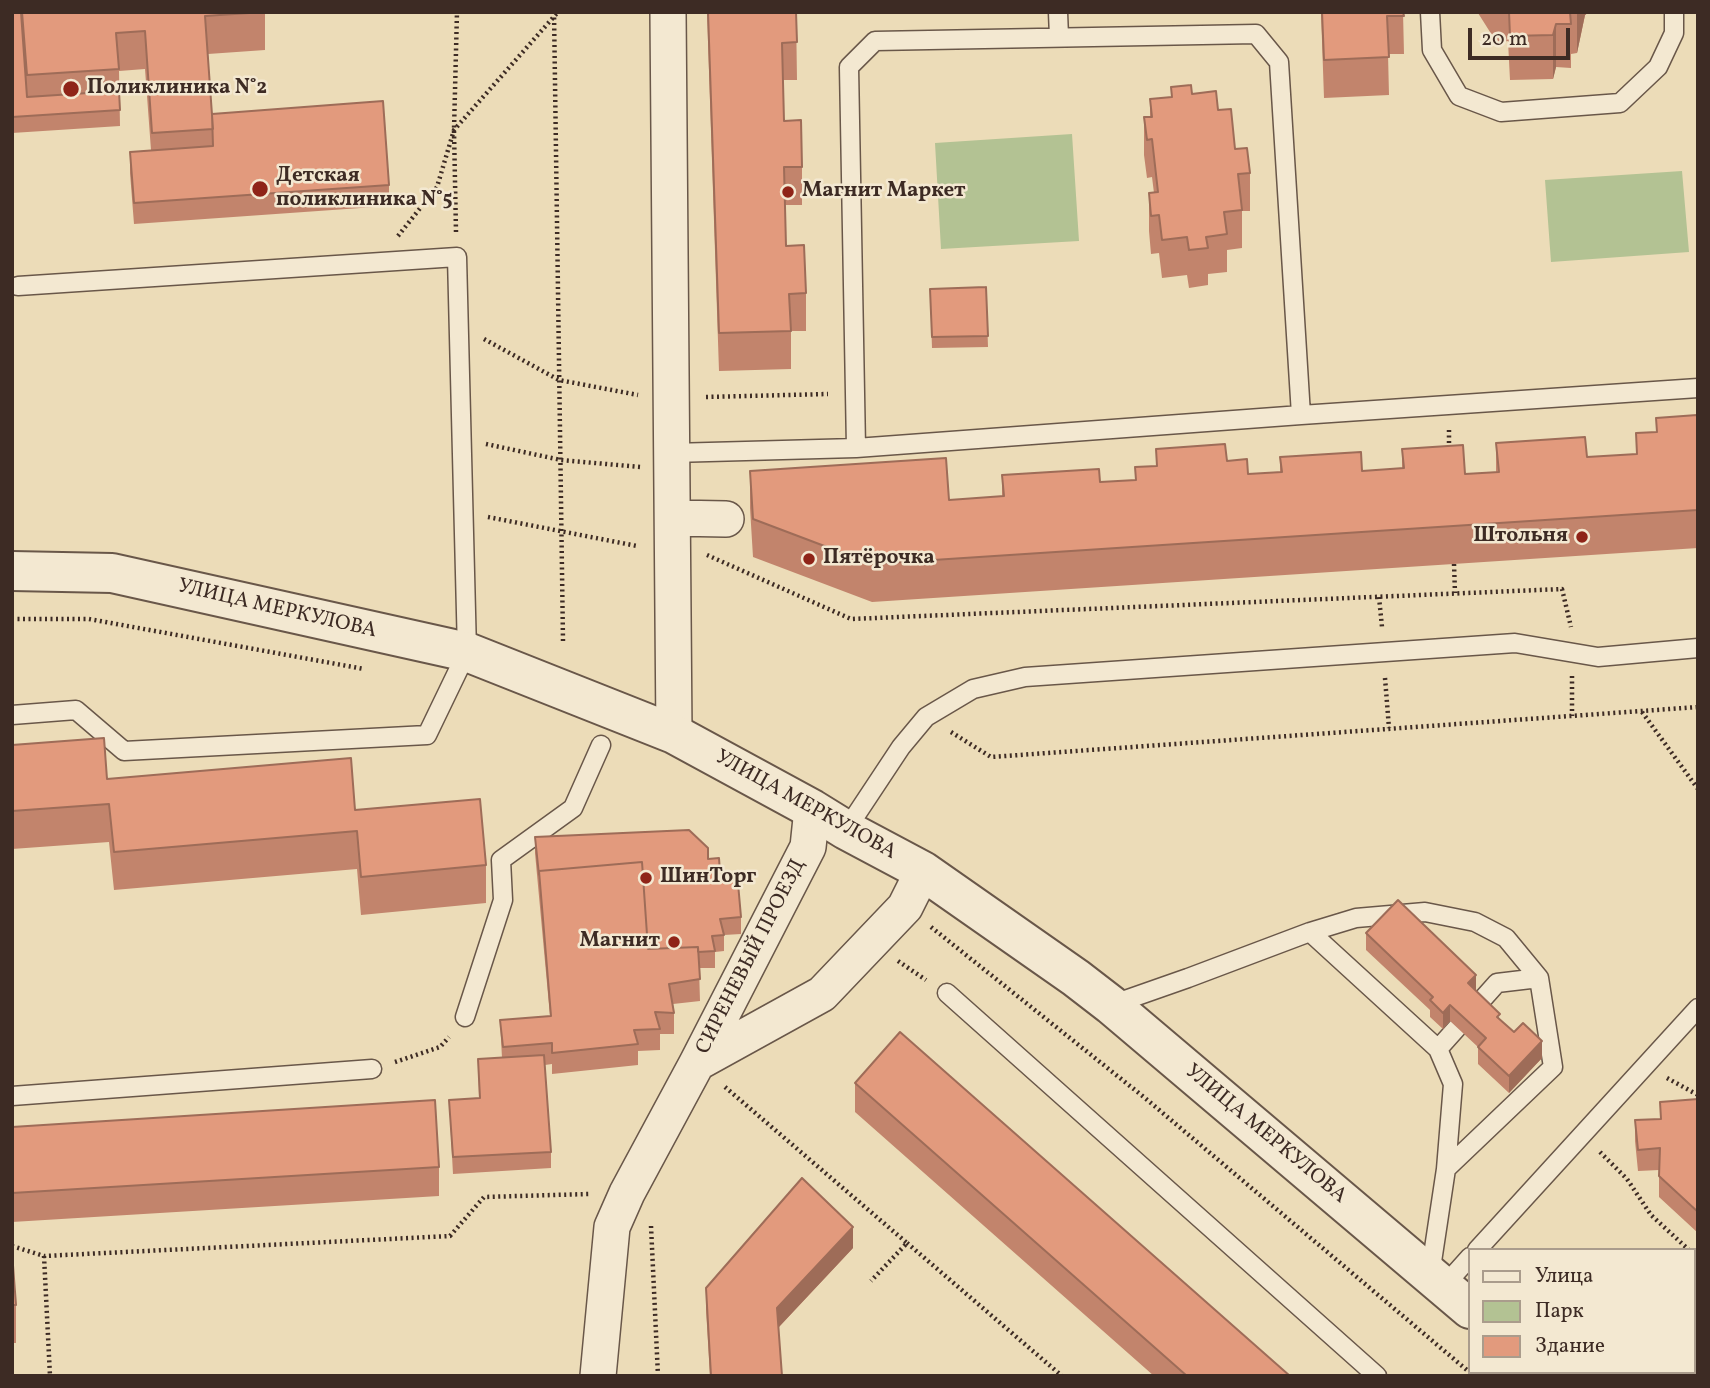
<!DOCTYPE html>
<meta charset="utf-8">
<style>
body{margin:0}
#map{position:relative;width:1710px;height:1388px;overflow:hidden;background:#ecdcb8;font-family:Vollkorn,serif}
canvas{display:block}
.frame{position:absolute;inset:0;border:14px solid #3d2b24;pointer-events:none}
.legend{position:absolute;left:1468px;top:1248px;width:228px;height:126px;box-sizing:border-box;background:#f3e8d1;border:2px solid #aa9c8c;margin:0;padding:9px 12px;list-style:none;font-size:21px;color:#3d2b24}
.legend li{display:flex;align-items:center;gap:14px;height:35px}
.legend b{width:35px;border:2px solid #aa9c8c}
.scale{position:absolute;left:1468px;top:28px;width:102px;height:32px;box-sizing:border-box;border:4px solid #3d2b24;border-top:0;padding-left:9px;font-size:21px;line-height:24px;white-space:nowrap;color:#3d2b24;-webkit-text-stroke:5px #f3e8d1;paint-order:stroke}
</style>
<div id="map">
<canvas width="1710" height="1388"></canvas>
<div class="frame"></div>
<ul class="legend">
<li><b style="height:9px;background:#f3e8d1"></b>Улица</li>
<li><b style="height:19px;background:#b3c293"></b>Парк</li>
<li><b style="height:19px;background:#e29a7d"></b>Здание</li>
</ul>
<div class="scale">20 m</div>
</div>
<script>
const context = document.querySelector('canvas').getContext('2d');
context.lineJoin = 'round';
function fillPath(path, color) { context.fillStyle = color; context.fill(path, 'evenodd'); }
const toPath = rows => new Path2D(rows.map(r => 'M' + r).join(''));
function strokePath(path, color, width, dash) { context.strokeStyle = color; context.lineWidth = width; context.lineCap = dash ? 'butt' : 'round'; context.setLineDash(dash || []); context.stroke(path); }
function label(font, color, halo, rows, align = 'center') {
  context.font = font + ' Vollkorn,serif'; context.lineWidth = 5; context.setLineDash([]); context.textBaseline = 'middle'; context.strokeStyle = halo; context.fillStyle = color; for (const [text, x, y, turn = 0] of rows) {
    context.save(); context.translate(x, y); context.rotate((+turn || 0) * Math.PI / 180); context.textAlign = isNaN(turn) ? turn : align; if (halo) context.strokeText(text, 0, 0); context.fillText(text, 0, 0); context.restore();
  }
}
const green = toPath([
 [1072,134,1079,241,941,249,935,143],
 [1682,171,1689,252,1551,262,1545,180]
]);
const path = toPath([
 [554,12,563,641],
 [456,232,454,130,457,12],
 [398,236,437,187,454,130,558,12],
 [484,339,559,380,638,395],
 [706,397,828,394],
 [1449,430,1449,450],
 [486,444,561,460,640,467],
 [488,517,637,546],
 [707,555,851,619,1562,589,1571,627],
 [1454,564,1455,593],
 [1379,597,1382,627],
 [12,619,89,619,364,669],
 [1572,676,1572,716],
 [1385,678,1389,728],
 [1642,712,1698,789],
 [951,732,991,757,1698,707],
 [931,927,1145,1098,1474,1376],
 [898,961,926,980],
 [395,1062,440,1047,449,1037],
 [1667,1078,1698,1095],
 [725,1087,907,1243,871,1281],
 [1600,1152,1627,1179,1651,1215,1689,1250],
 [651,1226,658,1376],
 [907,1243,1062,1376],
 [12,1246,44,1256,450,1236,484,1197,589,1194],
 [1694,1255,1698,1258],
 [44,1256,50,1376],
 [1694,1346,1698,1342]
]);
const service = toPath([
 [1058,12,1059,37],
 [1430,12,1432,50,1459,96,1501,112,1620,103,1658,67,1674,33,1674,12],
 [856,448,1301,415,1698,388],
 [672,453,856,448,849,67,875,41,1256,34,1279,62,1301,415],
 [12,715,76,710,124,751,427,735,467,652,457,257,18,286],
 [846,830,901,747,926,717,973,689,1025,677,1515,643,1598,657,1698,648],
 [1310,932,1356,918,1425,912,1475,922,1506,938,1539,978,1553,1067,1446,1169],
 [947,993,1377,1376],
 [1111,1005,1188,978,1310,932,1438,1049,1453,1084,1446,1169,1430,1275],
 [465,1017,503,900,501,860,573,808,601,745],
 [1438,1049,1497,983,1539,978],
 [12,1096,372,1069],
 [1477,1250,1698,1008],
 [1444,1286,1470,1257]
]);
const minor = toPath([
 [668,12,674,734],
 [673,518,726,519],
 [697,1063,822,994,905,907,923,871],
 [598,1376,612,1227,627,1193,697,1063,808,847,812,809]
]);
const tertiary = toPath([
 [12,571,112,573,467,652,674,734,812,809,846,830,923,871,1076,978,1111,1005,1470,1309],
 [1541,1372,1545,1376]
]);
const wall = toPath([
 [12,12,265,12,265,50,208,54,212,114,389,185,389,206,134,224,130,173,130,152,151,150,145,69,119,71,120,126,12,133],
 [707,12,796,12,797,80,783,80,784,121,802,167,802,205,785,205,786,246,806,293,806,331,791,331,791,369,719,371],
 [1321,12,1403,12,1404,54,1388,54,1389,95,1324,98],
 [1477,12,1589,12,1585,15,1577,53,1571,54,1571,68,1556,67,1553,79,1510,80,1508,41,1497,43,1478,13],
 [1171,87,1192,94,1218,110,1235,149,1250,173,1250,211,1242,211,1242,248,1227,250,1227,272,1208,274,1208,285,1189,288,1187,275,1162,278,1159,253,1151,254,1149,231,1149,193,1154,193,1152,177,1147,178,1144,155,1144,117,1150,117,1150,99,1171,97],
 [986,287,988,347,932,348,930,289],
 [1656,418,1698,427,1698,548,872,602,753,557,750,508,750,471,949,500,1002,496,1002,475,1100,482,1135,480,1135,467,1156,466,1156,449,1227,461,1248,474,1280,472,1280,457,1362,471,1402,468,1402,449,1465,474,1496,472,1496,443,1587,457,1636,454,1636,433,1656,432],
 [12,745,107,779,355,810,486,865,486,903,361,915,357,869,114,890,109,842,12,849],
 [535,837,708,859,720,872,741,917,741,934,724,935,724,951,715,952,715,968,699,968,700,1001,673,1004,674,1013,674,1034,660,1034,660,1050,638,1051,638,1065,552,1074,552,1064,545,1065,551,1152,551,1168,453,1174,449,1100,479,1098,478,1059,502,1058,500,1020,550,1016,535,853],
 [1366,933,1476,991,1500,1019,1542,1058,1509,1093,1478,1064,1478,1047,1450,1021,1443,1029,1430,1017,1430,1010,1366,950],
 [855,1083,1290,1376,1154,1376,855,1112],
 [1698,1099,1698,1233,1659,1197,1659,1170,1638,1171,1635,1141,1635,1120,1660,1119,1660,1102],
 [12,1127,439,1167,439,1196,12,1222],
 [853,1248,778,1328,782,1376,710,1376,706,1309,706,1288],
 [12,1252,16,1305,16,1343,12,1343]
]);
const shadedWall = toPath([
 [1577,12,1589,12,1585,15,1577,53],
 [1556,24,1556,67,1553,79,1553,35],
 [1476,975,1476,991,1468,983],
 [1450,1005,1450,1021,1443,1029,1443,1013],
 [1542,1041,1542,1058,1509,1093,1509,1076],
 [853,1227,853,1248,777,1329,777,1308]
]);
const building = toPath([
 [12,12,21,12,27,97,119,91,120,110,12,117,12,12],
 [22,12,264,12,205,16,213,129,152,133,145,31,116,33,119,69,27,75,22,12],
 [708,12,796,12,797,42,782,43,784,121,801,120,802,167,784,167,786,246,804,245,806,293,789,294,791,331,719,333,708,12],
 [1322,12,1403,12,1404,16,1387,16,1389,57,1324,60,1322,12],
 [1509,12,1570,12,1571,24,1556,24,1553,35,1510,36,1509,12],
 [1191,85,1192,94,1216,91,1218,110,1231,109,1235,149,1247,148,1250,173,1238,174,1242,210,1224,212,1227,234,1206,237,1208,248,1189,250,1187,237,1162,240,1159,215,1151,216,1149,193,1158,192,1152,139,1147,140,1144,117,1152,117,1150,99,1172,97,1171,87,1191,85],
 [383,101,389,185,134,203,130,152,213,146,212,114,383,101],
 [986,287,988,336,932,337,930,289,986,287],
 [1697,415,1698,510,872,564,753,519,750,471,946,458,949,500,1004,496,1002,475,1099,469,1100,482,1136,480,1135,467,1157,466,1156,449,1225,444,1227,461,1247,459,1248,474,1282,472,1280,457,1361,452,1362,471,1404,468,1402,449,1463,445,1465,474,1499,472,1496,443,1585,437,1587,457,1637,454,1636,433,1657,432,1656,418,1697,415],
 [104,738,107,779,351,758,355,810,480,799,486,865,361,877,357,831,114,852,109,804,12,811,12,745,104,738],
 [689,830,708,848,708,859,719,858,720,872,737,872,741,917,720,919,724,935,712,936,715,951,698,952,698,947,648,949,642,862,539,871,539,875,535,837,689,830],
 [642,862,648,949,698,947,700,979,669,984,674,1013,655,1012,660,1029,634,1030,638,1044,552,1053,552,1043,503,1047,500,1020,551,1016,539,871,642,862],
 [1398,900,1476,975,1468,983,1500,1014,1497,1017,1514,1032,1523,1023,1542,1041,1509,1076,1478,1047,1486,1038,1450,1005,1443,1013,1430,1000,1433,997,1366,933,1398,900],
 [900,1032,1290,1376,1187,1376,855,1083,900,1032],
 [544,1055,551,1152,453,1157,449,1100,480,1098,478,1059,544,1055],
 [1698,1099,1698,1212,1659,1176,1660,1148,1638,1150,1635,1120,1661,1119,1660,1102,1698,1099],
 [435,1100,439,1167,12,1193,12,1127,435,1100],
 [802,1178,853,1227,777,1308,782,1376,711,1376,706,1288,802,1178],
 [12,1252,16,1305,12,1305,12,1252]
]);
const markers = [
 [71,89,9,"#8f2418"],
 [260,189,9,"#8f2418"],
 [788,192,7,"#8f2418"],
 [1582,537,7,"#8f2418"],
 [809,559,7,"#8f2418"],
 [646,878,7,"#8f2418"],
 [674,942,7,"#8f2418"]
];
const poiNames = [
 ["Поликлиника N˚2",87,89],
 ["Детская",276,177],
 ["поликлиника N˚5",276,201],
 ["Магнит Маркет",802,192],
 ["Штольня",1568,537,"right"],
 ["Пятёрочка",823,559],
 ["ШинТорг",660,878],
 ["Магнит",660,942,"right"]
];
const streetNames = [
 ["УЛИЦА МЕРКУЛОВА",277,610,13],
 ["УЛИЦА МЕРКУЛОВА",805,806,29],
 ["СИРЕНЕВЫЙ ПРОЕЗД",752,957,-63],
 ["УЛИЦА МЕРКУЛОВА",1265,1135,40]
];
fillPath(green, '#b3c293');
strokePath(service, '#695749', 21);
strokePath(minor, '#695749', 38);
strokePath(tertiary, '#695749', 42);
strokePath(path, '#3d2b24', 4.5, [2, 3.5]);
strokePath(service, '#f3e8d1', 18);
strokePath(minor, '#f3e8d1', 35);
strokePath(tertiary, '#f3e8d1', 38);
fillPath(wall, '#c2846c');
fillPath(shadedWall, '#9e6c58');
fillPath(building, '#e29a7d');
strokePath(building, '#9e6c58', 2);
for (const [x, y, r, color] of markers) { const dot = new Path2D(); dot.arc(x, y, r, 0, 2 * Math.PI); context.fillStyle = color; context.fill(dot); strokePath(dot, '#f3e8d1', 2.5); }
label('bold 21px', '#3d2b24', '#f3e8d1', poiNames, 'left');
label('21px', '#3d2b24', '#f3e8d1', streetNames);
</script>
